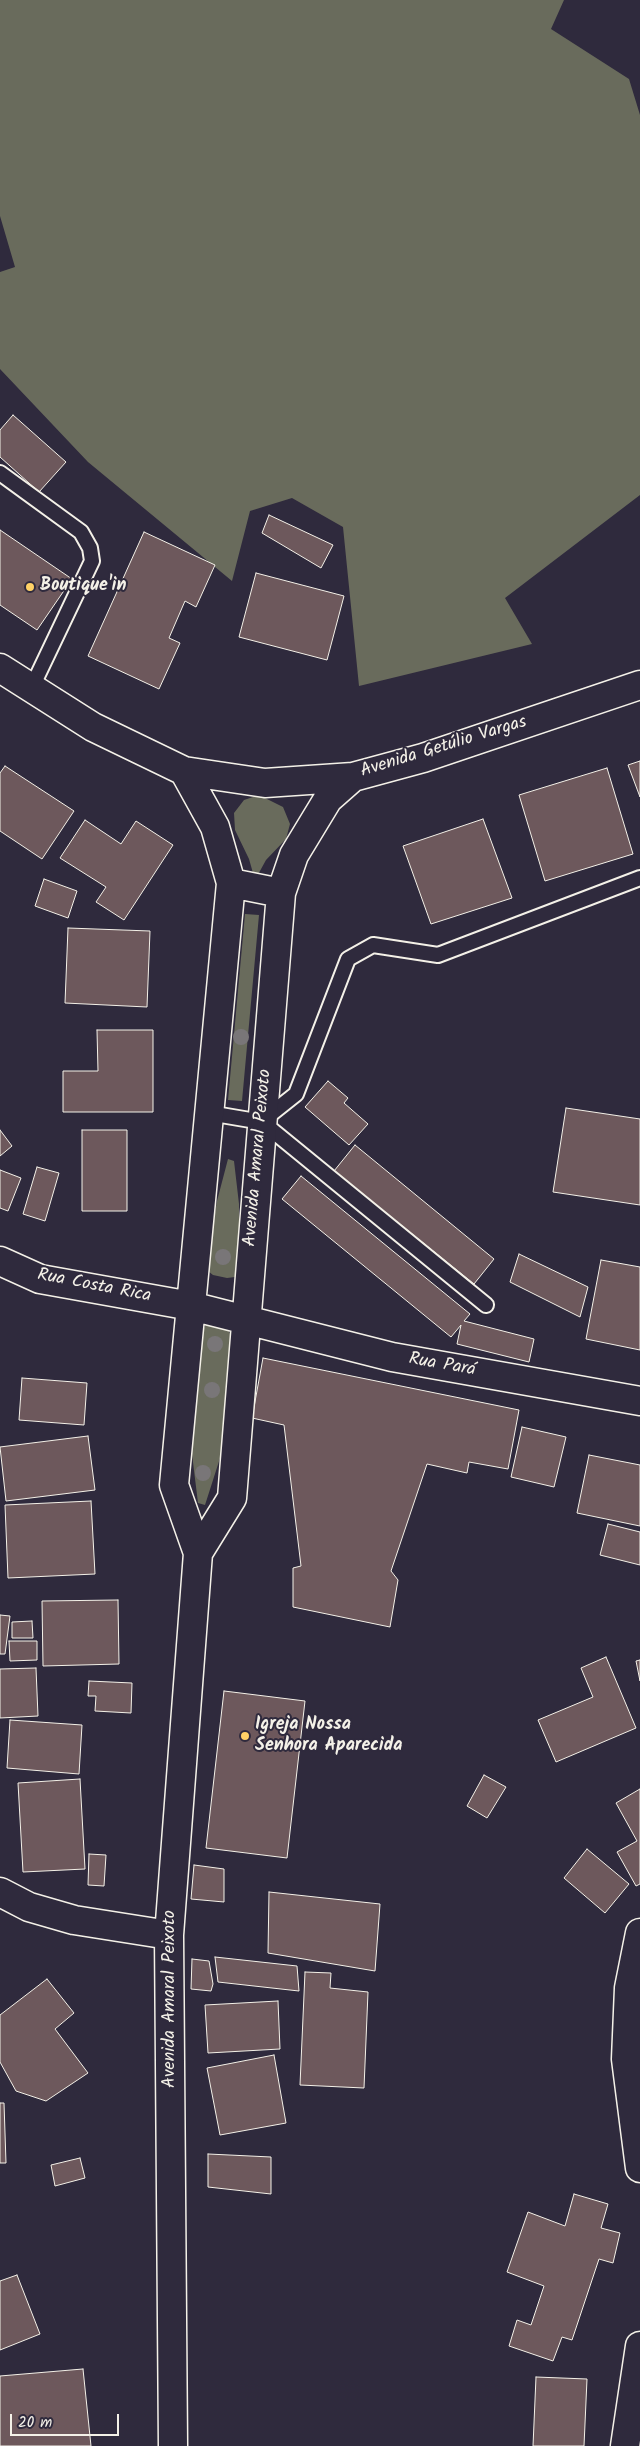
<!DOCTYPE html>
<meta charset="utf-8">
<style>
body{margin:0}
#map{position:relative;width:640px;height:2446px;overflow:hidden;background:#2f2a3d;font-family:Kalam,sans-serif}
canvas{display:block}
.scale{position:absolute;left:10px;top:2414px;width:109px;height:22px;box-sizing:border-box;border:2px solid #f4f1e8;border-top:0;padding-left:6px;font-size:15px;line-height:18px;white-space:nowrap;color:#f4f1e8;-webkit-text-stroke:4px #2f2a3d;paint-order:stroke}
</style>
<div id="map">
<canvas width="640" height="2446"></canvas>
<div class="scale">20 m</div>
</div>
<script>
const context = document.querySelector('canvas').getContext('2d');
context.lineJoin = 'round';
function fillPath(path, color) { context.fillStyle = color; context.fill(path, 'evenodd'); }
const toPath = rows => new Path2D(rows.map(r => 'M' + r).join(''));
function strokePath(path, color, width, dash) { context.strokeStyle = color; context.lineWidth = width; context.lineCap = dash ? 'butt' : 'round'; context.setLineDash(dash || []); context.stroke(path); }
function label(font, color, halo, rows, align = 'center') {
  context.font = font + ' Kalam,sans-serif'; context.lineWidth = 4; context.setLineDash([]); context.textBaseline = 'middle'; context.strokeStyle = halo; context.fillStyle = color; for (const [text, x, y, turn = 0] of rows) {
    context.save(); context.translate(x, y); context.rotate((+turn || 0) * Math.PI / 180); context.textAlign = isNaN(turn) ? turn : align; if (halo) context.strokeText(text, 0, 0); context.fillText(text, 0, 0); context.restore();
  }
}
const green = toPath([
 [0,0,564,0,551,29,629,79,640,115,640,495,505,598,532,644,359,686,343,527,292,498,250,511,232,581,88,462,0,369,0,272,15,267,0,216],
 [259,795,283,807,290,824,286,839,266,860,255,880,249,859,235,830,234,813,244,800],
 [245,914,259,915,242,1101,228,1100],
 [228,1159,234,1161,239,1204,239,1271,235,1277,227,1278,213,1275,208,1271,206,1264,217,1201],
 [212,1323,228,1329,231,1336,222,1452,205,1505,198,1503,191,1446,203,1330,206,1324]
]);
const building = toPath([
 [13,415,66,462,39,492,0,457,0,430,13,415],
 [269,515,333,545,321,568,262,533,269,515],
 [0,530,72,579,37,630,0,605,0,530],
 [144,532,215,565,196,607,185,601,169,638,180,643,159,689,88,656,144,532],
 [256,573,344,596,327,660,239,637,256,573],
 [640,761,640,797,628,765,640,761],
 [5,766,74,811,42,859,0,831,0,773,5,766],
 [607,768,633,854,545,881,519,795,607,768],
 [483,819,512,898,431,924,403,846,483,819],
 [85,820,121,844,136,821,173,845,124,920,96,902,106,887,60,858,85,820],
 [44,879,77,891,68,918,35,906,44,879],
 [68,928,150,931,147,1007,65,1003,68,928],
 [97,1030,153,1030,153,1112,63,1112,63,1071,98,1071,97,1030],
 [328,1081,348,1098,344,1103,368,1124,349,1145,305,1107,328,1081],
 [566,1108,640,1119,640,1205,553,1192,566,1108],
 [0,1130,12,1146,0,1156,0,1130],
 [82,1130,127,1130,127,1211,82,1211,82,1130],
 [355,1145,494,1259,474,1284,334,1171,355,1145],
 [37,1167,59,1173,45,1221,23,1214,37,1167],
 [0,1170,21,1178,8,1211,0,1208,0,1170],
 [301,1176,470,1314,464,1321,534,1339,529,1362,457,1344,461,1325,451,1337,282,1199,301,1176],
 [519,1254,588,1287,580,1317,510,1282,519,1254],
 [601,1260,640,1267,640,1350,586,1339,601,1260],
 [263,1358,519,1410,508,1469,469,1462,467,1473,427,1464,391,1571,398,1580,390,1627,293,1607,293,1568,301,1566,284,1425,252,1418,263,1358],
 [22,1378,87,1383,84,1425,19,1420,22,1378],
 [522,1427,566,1437,554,1487,511,1477,522,1427],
 [88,1436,95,1490,6,1501,0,1447,88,1436],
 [589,1455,640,1465,640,1526,577,1513,589,1455],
 [91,1501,95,1574,8,1578,5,1505,91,1501],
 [608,1524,640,1532,640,1565,600,1555,608,1524],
 [118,1600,119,1664,43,1666,42,1601,118,1600],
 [0,1615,10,1616,5,1654,0,1654,0,1615],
 [32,1621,33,1638,12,1638,12,1622,32,1621],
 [9,1641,37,1641,37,1660,10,1661,9,1641],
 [606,1657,636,1728,556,1762,538,1720,593,1697,581,1668,606,1657],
 [640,1660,640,1681,636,1661,640,1660],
 [36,1668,38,1716,0,1718,0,1669,36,1668],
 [89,1681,132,1683,131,1713,95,1711,96,1696,88,1696,89,1681],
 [224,1691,305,1701,287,1858,206,1848,224,1691],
 [10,1720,82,1725,79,1774,7,1768,10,1720],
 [484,1775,506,1787,487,1818,467,1806,484,1775],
 [80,1779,85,1869,23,1872,18,1783,80,1779],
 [640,1789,640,1884,636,1886,617,1852,637,1841,616,1803,640,1789],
 [587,1849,629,1884,605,1913,564,1878,587,1849],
 [89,1854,106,1855,104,1886,88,1885,89,1854],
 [194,1865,224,1869,224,1902,191,1899,194,1865],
 [269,1892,380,1904,375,1971,268,1953,269,1892],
 [215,1957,297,1966,299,1991,218,1982,215,1957],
 [192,1959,209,1961,213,1984,211,1991,191,1989,192,1959],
 [305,1972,331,1973,330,1988,368,1992,364,2088,300,2085,305,1972],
 [47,1979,74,2013,55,2029,88,2073,46,2101,16,2091,0,2062,0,2015,47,1979],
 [278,2001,280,2049,208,2053,205,2005,278,2001],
 [274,2055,286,2123,220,2135,207,2068,274,2055],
 [0,2103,4,2103,6,2163,0,2163,0,2103],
 [208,2154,271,2157,271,2194,208,2187,208,2154],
 [80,2158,85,2178,55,2186,51,2165,80,2158],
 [574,2194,608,2204,601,2228,620,2233,613,2263,599,2259,572,2340,562,2337,553,2361,509,2346,517,2320,531,2325,544,2286,507,2272,528,2212,565,2226,574,2194],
 [17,2275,40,2334,0,2350,0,2281,17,2275],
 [83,2369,91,2446,0,2446,0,2376,83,2369],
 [536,2377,587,2379,584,2446,533,2446,536,2377]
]);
const service = toPath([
 [0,473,81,532,90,548,92,561,32,687],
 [209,1113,262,1122,486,1305],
 [262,1121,296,1094,348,959,373,945,438,955,640,878]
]);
const minor = toPath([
 [0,668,93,727,184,771,265,783,353,777,423,758,640,685],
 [231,883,281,893],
 [0,1261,40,1279,191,1306,392,1357,640,1401],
 [198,1553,232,1498,281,893,294,855,328,799,353,777],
 [0,1892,29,1907,74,1920,169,1935],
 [640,1933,629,1988,626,2059,640,2168],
 [173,2446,169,1935,198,1553,174,1485,231,883,215,827,184,771],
 [625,2446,640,2346]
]);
const trees = [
 [241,1037],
 [223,1257],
 [215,1344],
 [212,1390],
 [203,1473]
];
const markers = [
 [30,587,5,"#ffd166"],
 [245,1736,5,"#ffd166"]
];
const poiNames = [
 ["Boutique'in",40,587],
 ["Igreja Nossa",255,1726],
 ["Senhora Aparecida",255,1747]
];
const streetNames = [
 ["Avenida Getúlio Vargas",444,748,-17],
 ["Avenida Amaral Peixoto",259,1158,-85],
 ["Rua Costa Rica",94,1287,11],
 ["Rua Pará",442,1366,10],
 ["Avenida Amaral Peixoto",171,1999,-90]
];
fillPath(green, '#696b5c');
fillPath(building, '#6d585c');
strokePath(building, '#f4f1e8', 1);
strokePath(service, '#f4f1e8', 18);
strokePath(minor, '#f4f1e8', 31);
strokePath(service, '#2f2a3d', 14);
strokePath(minor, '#2f2a3d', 28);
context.fillStyle = '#797678';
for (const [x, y] of trees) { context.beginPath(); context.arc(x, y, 8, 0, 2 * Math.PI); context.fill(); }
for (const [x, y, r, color] of markers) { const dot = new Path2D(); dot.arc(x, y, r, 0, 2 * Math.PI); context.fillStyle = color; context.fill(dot); strokePath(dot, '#2f2a3d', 2); }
label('bold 18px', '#f4f1e8', '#2f2a3d', poiNames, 'left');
label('18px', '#f4f1e8', '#2f2a3d', streetNames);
</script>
